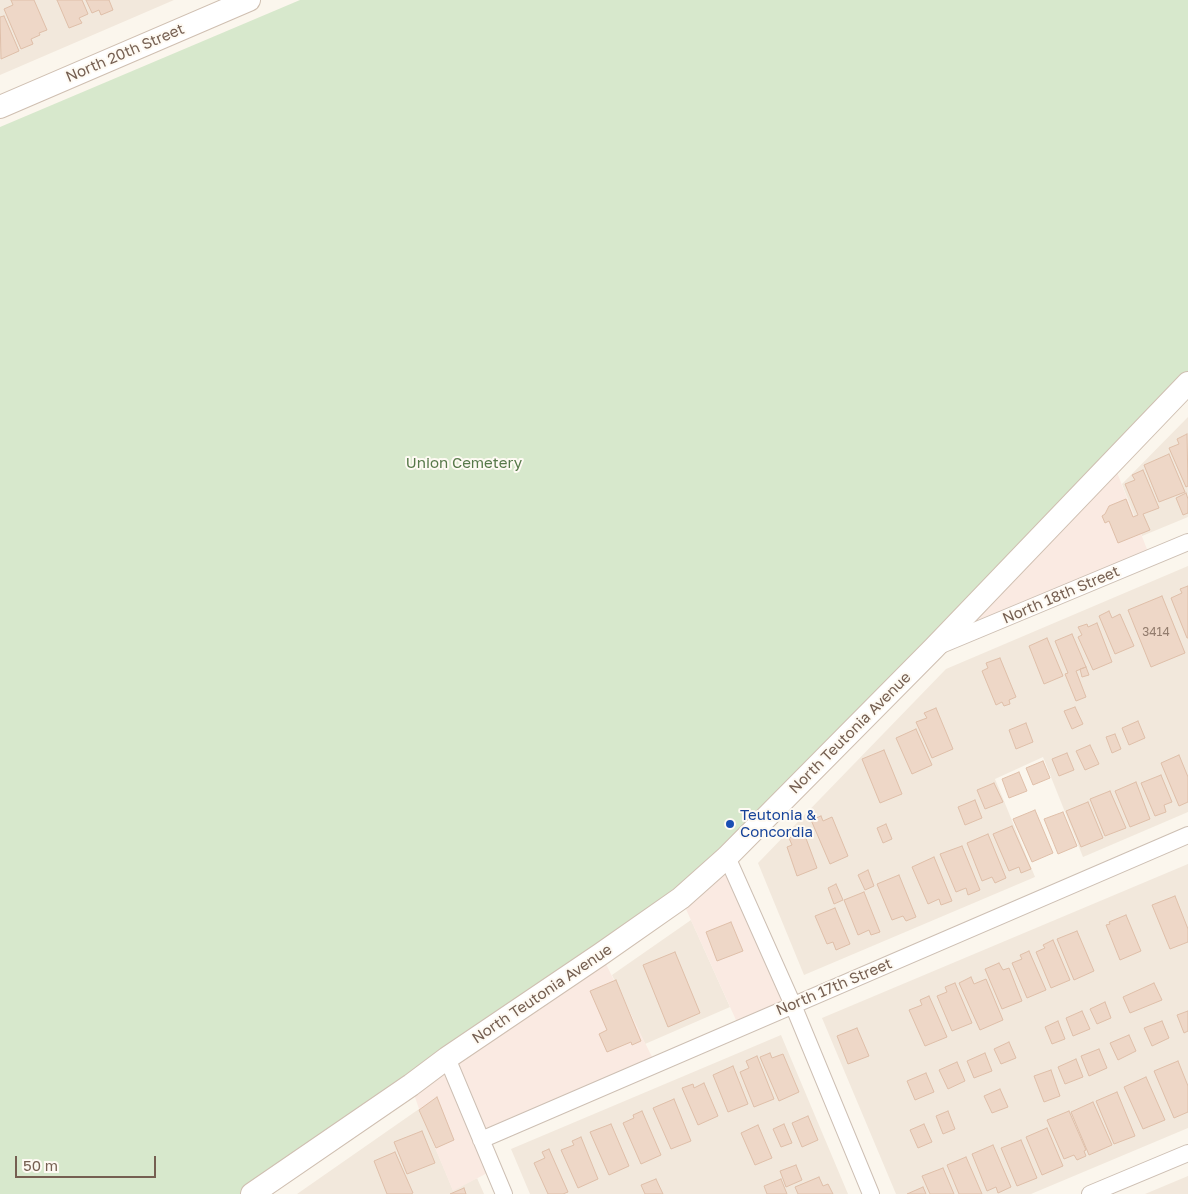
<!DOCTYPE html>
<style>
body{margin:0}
#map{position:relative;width:1188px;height:1194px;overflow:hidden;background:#fbf6ed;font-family:"Golos Text",sans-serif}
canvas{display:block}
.scale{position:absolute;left:15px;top:1156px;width:141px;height:22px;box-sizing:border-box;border:2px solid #755f51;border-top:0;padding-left:6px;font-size:15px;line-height:18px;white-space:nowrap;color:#755f51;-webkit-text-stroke:4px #fefaf3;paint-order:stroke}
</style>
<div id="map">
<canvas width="1188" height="1194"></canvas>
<div class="scale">50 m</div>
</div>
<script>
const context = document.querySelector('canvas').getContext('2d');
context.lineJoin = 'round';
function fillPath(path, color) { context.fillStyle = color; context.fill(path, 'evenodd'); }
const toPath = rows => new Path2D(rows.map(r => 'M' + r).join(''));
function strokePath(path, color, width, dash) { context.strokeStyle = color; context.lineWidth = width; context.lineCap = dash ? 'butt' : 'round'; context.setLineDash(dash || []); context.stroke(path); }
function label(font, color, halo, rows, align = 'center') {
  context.font = font + ' "Golos Text",sans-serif'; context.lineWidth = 4; context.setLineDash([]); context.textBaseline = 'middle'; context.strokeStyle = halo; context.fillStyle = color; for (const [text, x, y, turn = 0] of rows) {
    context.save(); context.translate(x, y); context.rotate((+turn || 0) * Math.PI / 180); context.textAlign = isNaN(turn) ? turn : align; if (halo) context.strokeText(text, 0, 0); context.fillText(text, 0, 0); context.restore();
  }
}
const residential = toPath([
 [0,0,174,0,0,75],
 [1188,417,1188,517,1142,536,1122,484],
 [1188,566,1188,812,1083,857,1043,757,995,779,1035,877,804,975,758,863,946,669],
 [1188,864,1188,1128,1031,1194,896,1194,822,1018],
 [691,920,730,1007,645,1044,612,975],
 [781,1035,848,1194,530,1194,511,1149],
 [419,1109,453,1190,477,1178,484,1194,297,1194],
 [1188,1176,1188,1194,1145,1194]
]);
const commercial = toPath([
 [1113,462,1150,557,934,648],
 [727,857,793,1005,740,1029,681,898],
 [601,954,656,1065,481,1140,493,1170,453,1191,419,1109,411,1085]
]);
const green = toPath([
 [300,0,1188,0,1188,383,727,857,252,1194,0,1194,0,127]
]);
const building = toPath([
 [11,0,34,0,47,30,39,33,40,35,31,39,33,44,21,49,4,9,13,5,11,0],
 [57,0,82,0,88,14,79,18,82,23,69,28,57,0],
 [86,0,109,0,113,10,101,15,99,10,92,13,86,0],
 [4,16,19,51,1,59,0,17,4,16],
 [1187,434,1188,486,1186,487,1169,448,1179,444,1177,439,1187,434],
 [1169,454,1185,492,1159,502,1144,465,1169,454],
 [1143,470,1159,508,1143,514,1150,530,1118,543,1109,521,1105,523,1102,516,1105,514,1109,506,1126,499,1133,517,1138,515,1125,484,1135,480,1132,475,1143,470],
 [1186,493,1188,499,1188,513,1183,515,1176,498,1186,493],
 [1188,586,1188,638,1187,638,1171,598,1182,593,1180,589,1188,586],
 [1162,596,1185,653,1151,667,1128,610,1162,596],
 [1109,611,1112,618,1120,614,1134,646,1115,654,1099,616,1109,611],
 [1097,623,1112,662,1093,670,1078,637,1082,635,1078,627,1087,624,1088,627,1097,623],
 [1072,634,1086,667,1076,671,1086,697,1076,701,1065,674,1068,673,1055,641,1072,634],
 [1047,638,1063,676,1044,684,1029,646,1047,638],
 [1000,658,1016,697,1009,700,1010,704,1004,706,1002,702,996,705,982,671,988,668,986,663,1000,658],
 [1086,667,1089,675,1082,677,1080,669,1086,667],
 [1075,707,1083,724,1072,729,1064,711,1075,707],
 [936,708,953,749,932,758,916,722,927,718,924,713,936,708],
 [1138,721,1145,738,1129,745,1122,728,1138,721],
 [1026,723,1033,742,1016,749,1009,730,1026,723],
 [916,729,932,765,912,774,896,738,916,729],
 [1115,734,1121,749,1112,753,1106,737,1115,734],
 [1090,745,1099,764,1085,770,1076,751,1090,745],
 [884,750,902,794,880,803,862,759,884,750],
 [1067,753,1074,770,1059,776,1052,759,1067,753],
 [1179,755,1188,777,1188,802,1179,806,1161,763,1179,755],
 [1043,761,1050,778,1033,785,1026,768,1043,761],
 [1019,772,1027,791,1009,798,1002,779,1019,772],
 [1161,775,1172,802,1164,805,1166,812,1155,816,1141,783,1161,775],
 [1136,782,1150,819,1130,827,1115,791,1136,782],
 [994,783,1003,802,985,809,977,790,994,783],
 [1110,791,1126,828,1105,836,1090,799,1110,791],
 [975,800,982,818,965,825,958,807,975,800],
 [1088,802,1103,838,1081,847,1066,811,1088,802],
 [1035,810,1053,853,1032,862,1013,819,1035,810],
 [1063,812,1077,846,1058,854,1044,819,1063,812],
 [821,816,823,821,832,817,848,856,830,864,811,820,821,816],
 [886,824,892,839,883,843,877,828,886,824],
 [1012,826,1031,869,1021,873,1019,867,1009,871,993,834,1012,826],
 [804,833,817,868,797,876,787,847,792,845,789,838,804,833],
 [988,834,1006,878,995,883,992,877,982,881,967,843,988,834],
 [962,846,980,890,968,895,966,888,956,892,940,854,962,846],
 [934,857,952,901,941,905,939,899,928,904,912,867,934,857],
 [868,870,874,886,865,890,858,875,868,870],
 [899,875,916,917,906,921,903,916,892,920,877,884,899,875],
 [836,884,843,900,834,904,828,888,836,884],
 [864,892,880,932,871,935,869,930,858,935,844,900,864,892],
 [1175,896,1188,929,1188,942,1170,949,1152,905,1175,896],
 [835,908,850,944,836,950,833,942,827,944,815,916,835,908],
 [1126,915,1141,951,1120,960,1106,925,1110,924,1109,922,1126,915],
 [731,922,743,951,717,961,706,932,731,922],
 [1077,931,1094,971,1074,980,1057,939,1077,931],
 [1053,940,1070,980,1051,988,1036,952,1045,948,1043,945,1053,940],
 [1029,951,1046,990,1027,998,1012,963,1022,959,1020,955,1029,951],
 [675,952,700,1013,668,1027,643,965,675,952],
 [999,963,1003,970,1009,968,1022,1001,1002,1009,985,969,999,963],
 [971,977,974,984,986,979,1003,1020,980,1030,959,983,971,977],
 [616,980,641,1041,632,1045,631,1042,607,1052,599,1034,607,1030,590,991,616,980],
 [955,983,972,1023,952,1031,937,996,947,992,945,987,955,983],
 [1154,983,1162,1000,1130,1013,1123,997,1154,983],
 [929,996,947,1037,925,1046,909,1010,922,1005,920,1000,929,996],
 [1105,1002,1111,1018,1097,1024,1090,1009,1105,1002],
 [1082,1011,1090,1029,1073,1036,1066,1018,1082,1011],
 [1188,1011,1188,1031,1184,1033,1177,1015,1188,1011],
 [1058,1021,1065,1039,1052,1044,1045,1027,1058,1021],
 [1162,1021,1169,1038,1152,1046,1144,1028,1162,1021],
 [857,1028,869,1056,848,1064,837,1036,857,1028],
 [1129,1035,1136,1051,1118,1060,1110,1043,1129,1035],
 [1009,1042,1016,1058,1001,1064,994,1049,1009,1042],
 [1099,1049,1107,1068,1089,1076,1081,1056,1099,1049],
 [770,1053,772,1058,783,1054,799,1092,779,1101,760,1057,770,1053],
 [985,1053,992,1071,974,1078,967,1061,985,1053],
 [757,1056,774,1099,754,1107,740,1072,749,1068,746,1061,757,1056],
 [1076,1059,1083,1077,1065,1084,1058,1067,1076,1059],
 [1178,1061,1188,1086,1188,1112,1174,1118,1154,1071,1178,1061],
 [957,1062,965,1081,948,1089,939,1070,957,1062],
 [733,1066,748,1104,728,1112,713,1075,733,1066],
 [1051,1070,1060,1096,1044,1102,1034,1076,1051,1070],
 [926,1073,934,1092,915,1100,907,1081,926,1073],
 [1146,1077,1165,1120,1143,1129,1124,1087,1146,1077],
 [704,1083,718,1116,698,1125,682,1088,693,1084,694,1088,704,1083],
 [1000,1089,1008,1107,992,1113,984,1096,1000,1089],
 [1117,1092,1135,1136,1114,1144,1096,1101,1117,1092],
 [437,1097,454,1140,436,1148,419,1110,437,1097],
 [674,1099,691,1141,671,1149,653,1108,674,1099],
 [1093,1102,1112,1145,1089,1155,1071,1112,1093,1102],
 [642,1111,661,1155,641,1164,623,1123,634,1118,633,1115,642,1111],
 [948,1111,955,1129,943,1134,936,1116,948,1111],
 [1069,1111,1086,1150,1084,1151,1086,1156,1077,1160,1074,1155,1064,1159,1047,1120,1069,1111],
 [808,1116,818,1140,802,1147,792,1123,808,1116],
 [611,1124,629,1166,609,1175,590,1132,611,1124],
 [784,1124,792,1143,781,1147,773,1129,784,1124],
 [924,1124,932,1142,918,1148,910,1130,924,1124],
 [758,1125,772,1158,755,1165,741,1133,758,1125],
 [1047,1128,1063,1166,1042,1175,1026,1137,1047,1128],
 [422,1131,435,1163,407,1174,394,1142,422,1131],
 [581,1137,598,1179,578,1188,561,1150,574,1145,572,1141,581,1137],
 [1021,1140,1037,1178,1017,1186,1001,1148,1021,1140],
 [993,1145,1011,1187,998,1193,996,1187,987,1191,972,1154,993,1145],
 [549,1149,568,1192,563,1194,548,1194,534,1163,545,1158,542,1152,549,1149],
 [395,1152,413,1193,411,1194,387,1194,374,1161,395,1152],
 [966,1157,982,1194,959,1194,947,1165,966,1157],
 [796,1165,802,1180,786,1187,780,1171,796,1165],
 [943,1168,954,1194,930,1194,922,1176,943,1168],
 [819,1177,823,1186,828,1184,833,1194,798,1194,795,1187,819,1177],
 [656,1179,663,1194,645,1194,641,1185,656,1179],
 [781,1179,787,1194,767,1194,764,1186,781,1179],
 [923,1187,926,1194,907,1194,923,1187],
 [464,1188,466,1194,450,1194,464,1188]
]);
const street = toPath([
 [941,645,1188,542],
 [727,857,793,1005,871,1194],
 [447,1058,504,1194],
 [481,1140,1188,835],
 [1090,1194,1188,1153]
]);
const secondary = toPath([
 [0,107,249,0],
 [252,1194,411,1085,447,1058,601,954,681,898,727,857,934,648,1188,383]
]);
const markers = [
 [730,824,5,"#1a4fb4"]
];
const numberNames = [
 ["3414",1156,632]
];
const streetNames = [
 ["North 20th Street",125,53,-23],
 ["North 18th Street",1061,595,-23],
 ["North Teutonia Avenue",850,733,-45],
 ["North 17th Street",834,987,-23],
 ["North Teutonia Avenue",542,994,-34]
];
const parkNames = [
 ["Union Cemetery",464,463]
];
const transitNames = [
 ["Teutonia &",740,815],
 ["Concordia",740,832]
];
fillPath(residential, '#f2e8dc');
fillPath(commercial, '#faeae2');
fillPath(green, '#d7e8cc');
fillPath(building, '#eed7c7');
strokePath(building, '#dfbfa9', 1);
strokePath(street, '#cdbfb3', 18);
strokePath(secondary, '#cfbfb1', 24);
strokePath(street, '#fff', 16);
strokePath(secondary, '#fff', 22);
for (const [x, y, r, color] of markers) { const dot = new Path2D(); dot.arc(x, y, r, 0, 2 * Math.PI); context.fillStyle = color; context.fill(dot); strokePath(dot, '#fefaf3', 2); }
label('12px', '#937d6e', null, numberNames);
label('15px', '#755f51', '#fefaf3', streetNames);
label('15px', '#57794a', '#fefaf3', parkNames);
label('15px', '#164399', '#fefaf3', transitNames, 'left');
</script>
